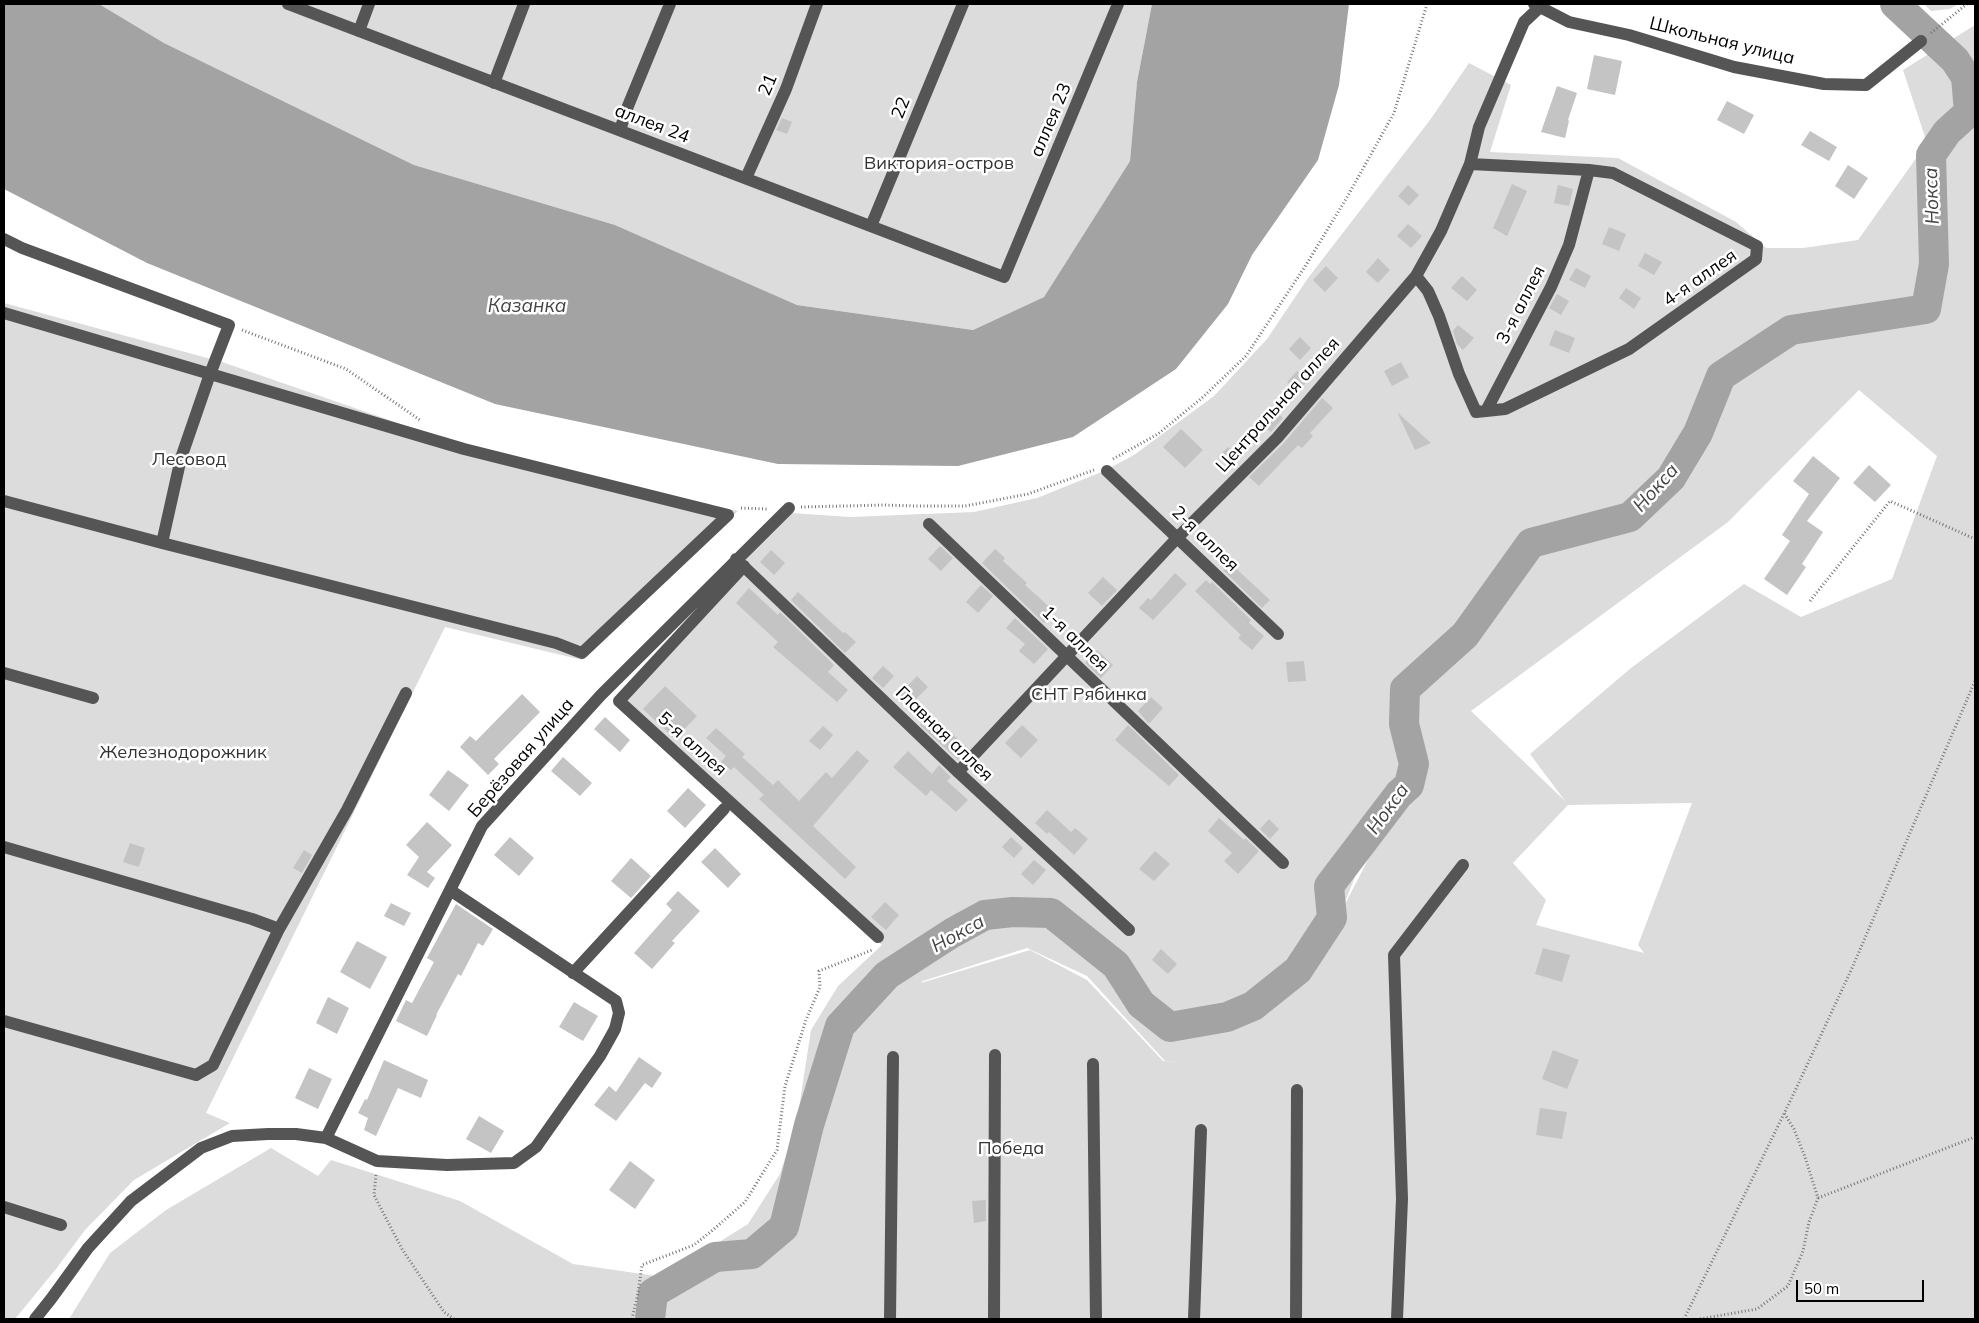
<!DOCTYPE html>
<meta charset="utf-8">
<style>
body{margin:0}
#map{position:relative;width:1979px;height:1323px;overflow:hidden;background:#fff;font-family:Mulish,sans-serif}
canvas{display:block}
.frame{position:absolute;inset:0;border:5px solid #000;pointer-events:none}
.scale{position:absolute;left:1796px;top:1280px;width:128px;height:22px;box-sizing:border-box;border:2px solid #000;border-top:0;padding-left:6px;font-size:15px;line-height:18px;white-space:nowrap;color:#000;-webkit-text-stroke:4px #fff;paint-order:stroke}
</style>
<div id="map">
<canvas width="1979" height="1323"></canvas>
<div class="frame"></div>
<div class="scale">50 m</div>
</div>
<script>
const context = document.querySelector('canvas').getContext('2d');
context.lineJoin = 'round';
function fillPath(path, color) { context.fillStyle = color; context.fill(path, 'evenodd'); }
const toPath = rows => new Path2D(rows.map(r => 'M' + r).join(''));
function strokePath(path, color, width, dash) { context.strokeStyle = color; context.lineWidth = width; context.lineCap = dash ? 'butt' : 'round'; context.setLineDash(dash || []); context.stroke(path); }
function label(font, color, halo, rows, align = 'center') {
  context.font = font + ' Mulish,sans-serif'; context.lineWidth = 5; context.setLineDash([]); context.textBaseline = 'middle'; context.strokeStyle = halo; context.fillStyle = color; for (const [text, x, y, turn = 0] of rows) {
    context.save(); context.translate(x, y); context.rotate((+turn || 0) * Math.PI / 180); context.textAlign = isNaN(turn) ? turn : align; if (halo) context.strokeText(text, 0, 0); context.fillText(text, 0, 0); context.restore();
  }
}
const green = toPath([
 [99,4,1152,4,1137,82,1130,161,1044,297,973,330,797,305,615,225,414,165,164,43],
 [1924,4,1958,4,1950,9,1931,11],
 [1975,25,1975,1319,69,1319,110,1253,166,1210,271,1148,318,1176,331,1160,460,1201,573,1264,663,1277,748,1224,780,1174,797,1121,811,1030,838,986,882,945,614,703,741,563,791,513,850,517,974,512,1037,498,1104,471,1134,455,1214,396,1267,339,1308,278,1430,120,1469,63,1511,85,1490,152,1618,158,1736,222,1766,248,1803,248,1858,240,1927,143,1903,70],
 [1859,390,1937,456,1892,579,1801,617,1744,584,1631,668,1530,754,1565,801,1471,711,1728,522],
 [1426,770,1374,848,1341,912,1366,849],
 [1692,803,1638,945,1644,953,1536,925,1546,900,1513,863,1568,805],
 [1027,948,1087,976,1165,1061,1183,1064,1163,1061,1087,980,1030,950,921,983,923,981],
 [4,303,222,362,473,449,738,511,582,660,445,627,206,1113,230,1123,134,1180,85,1230,56,1269,15,1319,4,1319]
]);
const water = toPath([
 [4,4,99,4,164,43,414,165,615,225,797,305,973,330,1044,297,1130,161,1137,82,1152,4,1349,4,1339,85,1318,160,1252,255,1228,304,1176,369,1073,437,958,466,778,464,495,404,147,263,4,189]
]);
const river = toPath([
 [650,1319,653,1293,715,1257,752,1254,784,1227,809,1125,840,1026,887,975,952,933,985,915,1013,912,1051,913,1116,965,1141,1004,1170,1027,1227,1017,1253,1006,1298,970,1332,918,1329,886,1399,794,1409,785,1414,764,1404,724,1405,689,1465,635,1531,543,1630,517,1671,478,1698,433,1721,376,1791,330,1926,309,1934,264,1931,155,1947,132,1969,112,1966,77,1955,60,1895,4]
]);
const building = toPath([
 [1594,55,1622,61,1615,95,1587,89],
 [1557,86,1577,93,1568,120,1569,121,1565,138,1541,132],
 [1727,101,1754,115,1744,134,1717,120],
 [782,118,792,122,787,134,776,130],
 [1810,131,1837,147,1829,161,1801,145],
 [1848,165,1868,178,1854,199,1835,186],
 [1512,184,1527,191,1507,236,1493,228],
 [1408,185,1419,195,1409,206,1398,196],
 [1558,185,1573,189,1569,206,1554,203],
 [1408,224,1422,236,1411,248,1397,236],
 [1609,227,1626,234,1619,251,1602,244],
 [1645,253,1662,262,1654,275,1638,266],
 [1378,258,1390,270,1378,283,1366,272],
 [1326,266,1338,278,1325,292,1313,280],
 [1576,268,1591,276,1585,288,1569,280],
 [1462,276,1477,290,1467,301,1451,288],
 [1523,287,1535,293,1528,307,1516,300],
 [1626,288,1641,298,1634,309,1619,298],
 [1557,294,1569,301,1561,315,1549,308],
 [1458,325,1474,338,1463,350,1457,344,1453,331],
 [1555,330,1575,338,1569,353,1549,345],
 [1300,337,1311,348,1300,360,1289,349],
 [1401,362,1409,377,1392,386,1384,371],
 [1297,371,1308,380,1298,391,1287,382],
 [1322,398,1333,408,1310,433,1313,436,1302,448,1298,445,1259,486,1249,477,1283,444],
 [1270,406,1283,418,1271,432,1257,419],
 [1398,414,1398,413,1431,443,1415,450],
 [1181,429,1203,450,1185,468,1163,447],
 [1228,447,1239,457,1229,467,1218,457],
 [1813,456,1840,478,1807,521,1823,532,1802,564,1806,567,1787,595,1764,579,1790,541,1782,535,1809,494,1793,481],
 [1869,465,1891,485,1875,502,1853,483],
 [940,546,953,558,941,571,928,559],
 [995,549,1005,558,1003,561,1027,583,1025,585,1054,611,1044,623,982,563],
 [771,550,785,563,774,575,760,562],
 [1230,563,1270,600,1262,608,1223,570],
 [1175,573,1187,584,1153,620,1139,608,1148,598,1151,600],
 [1103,577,1117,590,1102,606,1088,593],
 [1206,580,1210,584,1212,582,1251,620,1249,623,1264,636,1252,650,1238,638,1241,635,1195,591],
 [981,585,993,596,978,613,966,602],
 [749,588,778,615,780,612,834,665,828,672,848,690,837,702,773,647,778,642,736,603],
 [798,592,843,633,845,632,856,642,845,653,791,600],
 [1015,618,1048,649,1034,664,1019,651,1025,644,1006,628],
 [1097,650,1113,665,1101,678,1085,663],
 [1304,661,1306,681,1288,682,1286,662],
 [883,666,894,676,883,688,872,678],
 [917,676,928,687,908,707,898,696],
 [665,686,697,716,675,739,643,709],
 [522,694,540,712,494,759,499,764,488,775,460,747,470,736,476,741],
 [1151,697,1163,708,1149,724,1138,711],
 [930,714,969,749,958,760,920,725],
 [605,717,630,740,620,752,594,729],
 [1022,725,1038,740,1021,758,1005,743],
 [1128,725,1179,775,1169,786,1115,740],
 [823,726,833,735,820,750,809,741],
 [716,728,745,754,742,757,773,785,778,780,799,801,826,772,832,778,857,750,869,761,813,826,856,867,845,879,759,799,764,795,734,767,731,770,721,762,726,756,706,738],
 [908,751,932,774,939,765,951,777,947,781,968,800,956,812,931,790,926,796,893,767],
 [563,757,592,783,580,796,551,771],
 [448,770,469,785,449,811,429,795],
 [688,788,706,805,685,828,667,811],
 [1047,810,1071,832,1075,828,1088,839,1074,855,1049,832,1047,834,1035,823],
 [1219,818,1244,840,1245,838,1259,851,1238,874,1224,861,1232,853,1208,831],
 [1269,819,1279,829,1270,839,1260,829],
 [427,822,452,845,427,872,435,878,428,888,407,875,419,857,406,845],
 [510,837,534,858,519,876,494,855],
 [1011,837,1023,848,1014,858,1002,847],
 [130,843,145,848,139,867,123,862],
 [715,848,741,874,728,888,701,862],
 [304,850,312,855,302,873,293,868],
 [1155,851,1170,864,1154,881,1139,869],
 [631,858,651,876,631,898,611,881],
 [1034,860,1046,870,1033,885,1021,874],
 [678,891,700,911,672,941,675,943,652,969,634,953,672,910,666,904],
 [885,902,899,915,886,930,871,917],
 [391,903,411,913,404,926,384,916],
 [456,904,493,929,483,946,478,943,461,976,458,974,436,1015,437,1015,427,1036,396,1021,406,1000,412,1003,434,962,427,958],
 [357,941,387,957,370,989,340,972],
 [1543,948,1570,955,1562,982,1535,974],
 [1161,949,1177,964,1168,974,1152,960],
 [328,997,349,1008,337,1034,316,1023],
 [574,1002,598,1016,583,1041,559,1027],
 [1553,1050,1579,1060,1567,1089,1542,1079],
 [639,1057,662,1073,652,1088,645,1083,616,1121,594,1105,609,1086,616,1092],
 [384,1060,428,1080,421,1098,398,1088,376,1136,364,1130,368,1118,358,1113,365,1099,367,1100],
 [309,1068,332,1079,318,1109,295,1098],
 [1540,1108,1567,1112,1562,1139,1536,1135],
 [479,1116,504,1131,491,1153,466,1139],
 [630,1161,655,1180,635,1209,609,1190],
 [986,1200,986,1221,974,1223,972,1201]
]);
const path = toPath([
 [1931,33,1967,4],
 [242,330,346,369,420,420],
 [1113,459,1158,434,1203,397,1246,356,1306,265,1346,199,1394,113,1427,4],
 [801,507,884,505,916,506,965,506,1028,494,1094,470],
 [741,508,767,509],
 [1810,601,1890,501,1975,539],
 [376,1175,374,1195,402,1249,444,1312,454,1319],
 [1818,1198,1975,1137],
 [632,1319,638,1293,642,1265,694,1245,714,1229,745,1202,777,1150,785,1086,806,1020,820,987,819,971,872,950],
 [1684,1319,1795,1091,1853,966,1975,681],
 [1700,1319,1757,1309,1788,1286,1803,1251,1809,1222,1818,1198,1805,1157,1794,1129,1784,1113]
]);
const minor = toPath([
 [288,4,1004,277,1118,4],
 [1534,4,1569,22,1629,35,1734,67,1824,84,1866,85,1921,41],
 [359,31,369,4],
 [494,83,524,4],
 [620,130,628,106,670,4],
 [746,178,786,89,817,4],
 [871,226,963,4],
 [4,239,22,248,229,325,210,374,181,458,162,543,4,501],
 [1416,276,1428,291,1439,316,1459,374,1476,412,1486,411,1551,287,1569,245,1589,170,1470,164],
 [4,313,464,449,728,515,582,653,556,643,162,543],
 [1486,411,1505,409,1629,349,1756,259,1757,246,1613,173,1589,170],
 [1107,471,1278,634],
 [929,524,1283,863],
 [736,559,958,772,1129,930],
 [744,566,619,701,878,937],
 [4,673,93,698],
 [958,772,1178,537,1277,438,1416,276,1441,231,1470,164,1479,127,1524,22,1540,7],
 [4,847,252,919,279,929],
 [573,973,724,809],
 [4,1021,196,1075,213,1065,279,929,347,810,406,693],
 [1093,1064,1096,1319],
 [326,1138,482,826,601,695,789,508],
 [4,1207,61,1225],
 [35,1319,51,1299,88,1248,131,1201,201,1148,232,1136,268,1134,296,1134,326,1138,377,1161,447,1165,514,1163,536,1147,600,1056,615,1029,619,1013,616,1001,450,890],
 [890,1319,893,1057],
 [994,1319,995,1055],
 [1194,1319,1201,1130],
 [1296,1319,1297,1090],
 [1397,1319,1402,1199,1394,955,1463,865]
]);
const streetNames = [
 ["Школьная улица",1722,41,14],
 ["21",768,85,-67],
 ["22",901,108,-68],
 ["аллея 23",1051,120,-67],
 ["аллея 24",652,124,21],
 ["4-я аллея",1700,278,-35],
 ["3-я аллея",1521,305,-63],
 ["Центральная аллея",1278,405,-48],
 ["2-я аллея",1205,539,44],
 ["1-я аллея",1075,639,44],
 ["Главная аллея",944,734,44],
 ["5-я аллея",692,744,42],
 ["Берёзовая улица",521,758,-49]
];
const parkNames = [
 ["Виктория-остров",939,164],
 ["Лесовод",189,460],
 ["СНТ Рябинка",1089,695],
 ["Железнодорожник",183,753],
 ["Победа",1011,1149]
];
const waterNames = [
 ["Нокса",1932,196,-92],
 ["Казанка",527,306],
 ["Нокса",1656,488,-48],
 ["Нокса",1388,809,-54],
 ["Нокса",958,934,-29]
];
fillPath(green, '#dcdcdc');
fillPath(water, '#a3a3a3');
strokePath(river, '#a3a3a3', 30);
fillPath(building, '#c4c4c4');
strokePath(path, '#777', 3, [1, 2.5]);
strokePath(minor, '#555', 12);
label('18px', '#000', '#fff', streetNames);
label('18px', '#333', '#fff', parkNames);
label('italic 19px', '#444', '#fff', waterNames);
</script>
